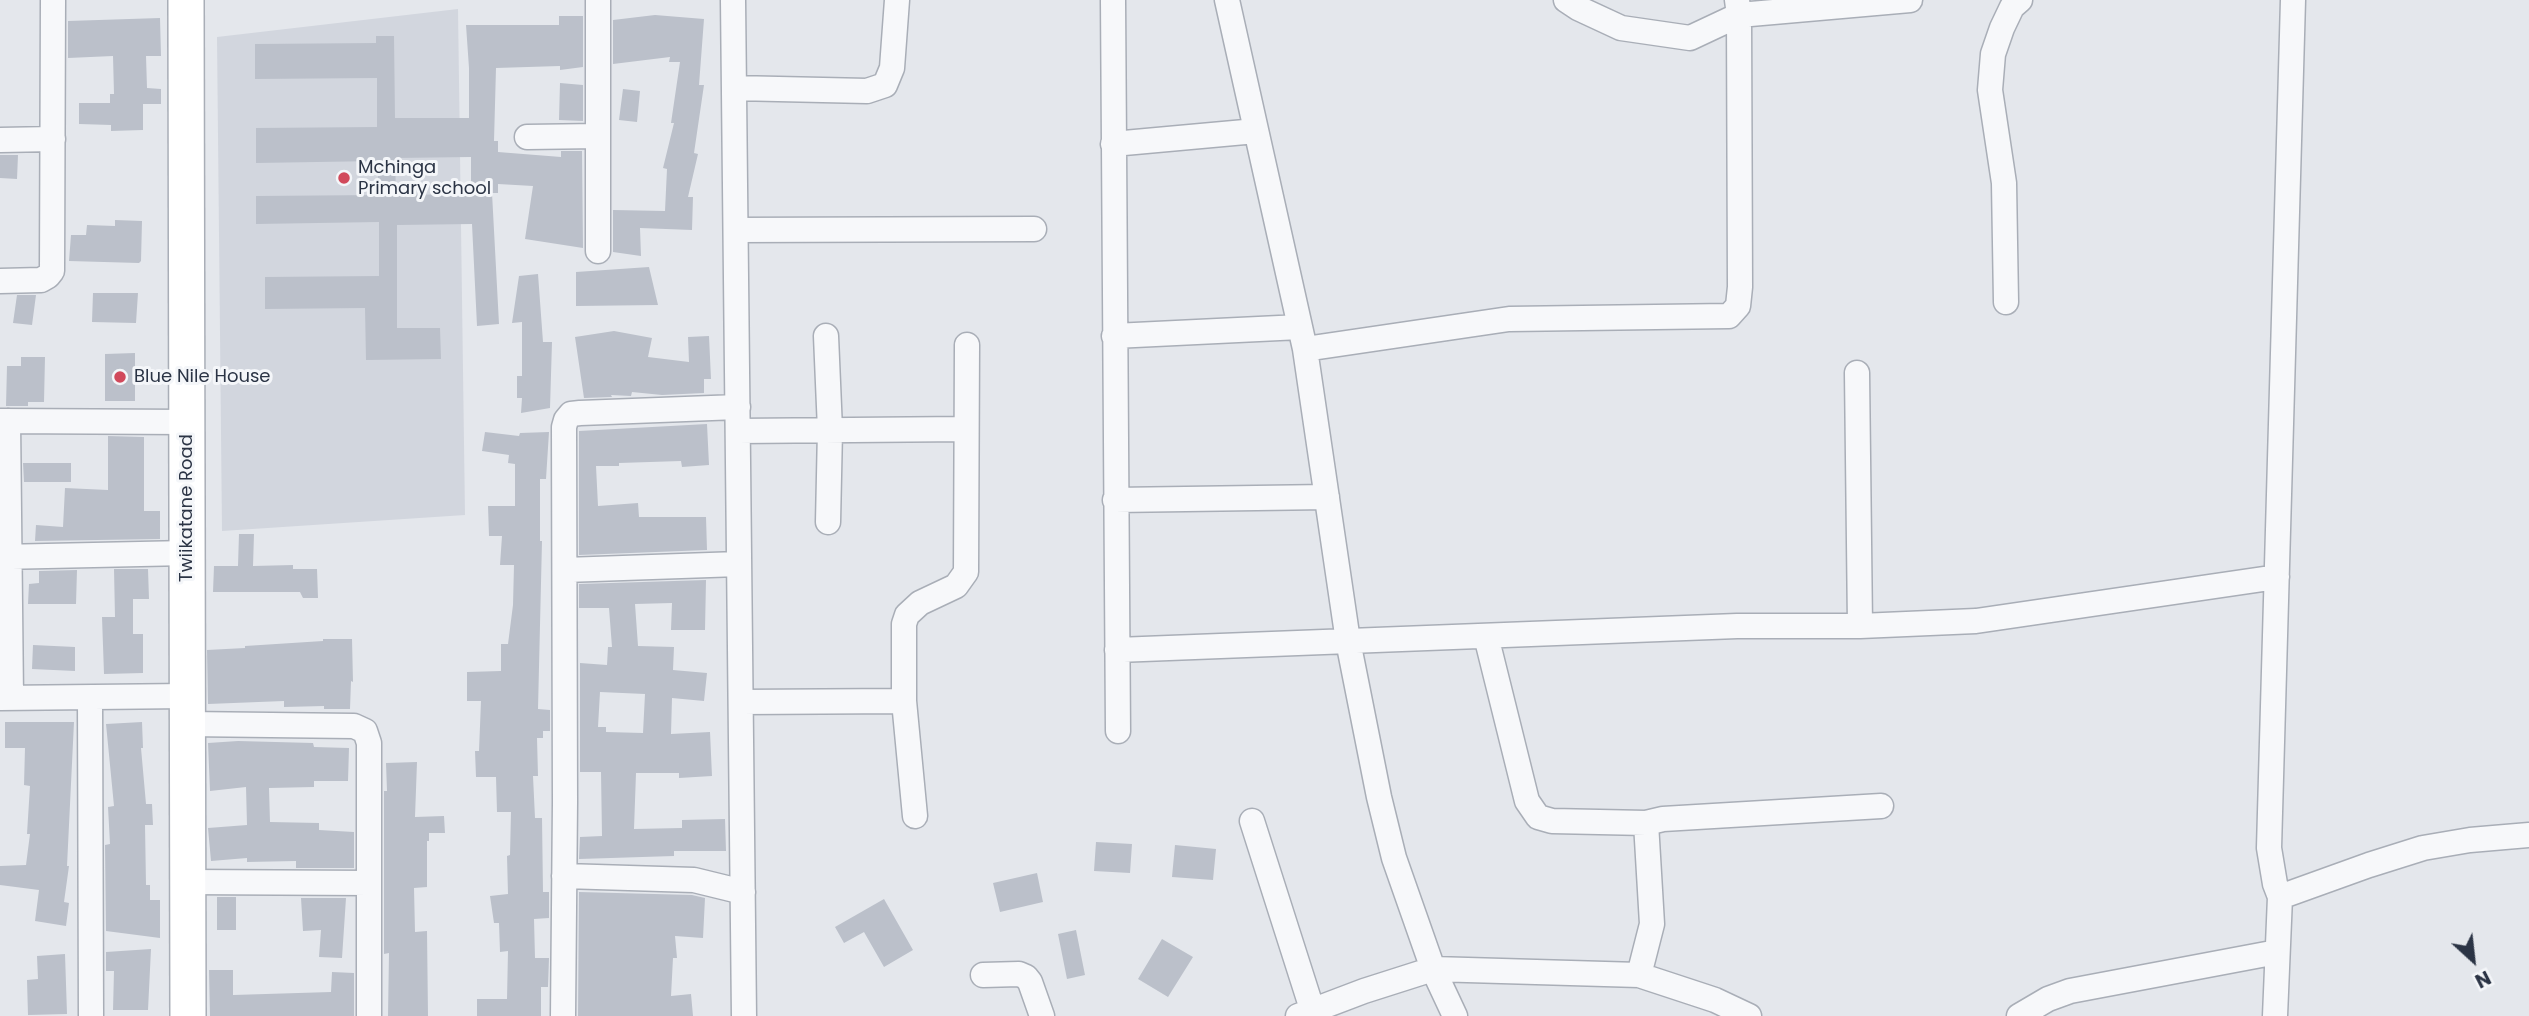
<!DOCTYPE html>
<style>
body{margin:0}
#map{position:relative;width:2529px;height:1016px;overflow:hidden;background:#e4e7ec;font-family:Poppins,sans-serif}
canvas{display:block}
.north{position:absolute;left:2438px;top:925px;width:70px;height:70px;-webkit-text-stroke:5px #f4f6f9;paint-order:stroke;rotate:153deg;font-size:19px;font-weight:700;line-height:28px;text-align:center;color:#2b3445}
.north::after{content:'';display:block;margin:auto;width:24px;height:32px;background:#2b3445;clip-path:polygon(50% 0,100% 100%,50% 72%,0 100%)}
</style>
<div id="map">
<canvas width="2529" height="1016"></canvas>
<div class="north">N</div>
</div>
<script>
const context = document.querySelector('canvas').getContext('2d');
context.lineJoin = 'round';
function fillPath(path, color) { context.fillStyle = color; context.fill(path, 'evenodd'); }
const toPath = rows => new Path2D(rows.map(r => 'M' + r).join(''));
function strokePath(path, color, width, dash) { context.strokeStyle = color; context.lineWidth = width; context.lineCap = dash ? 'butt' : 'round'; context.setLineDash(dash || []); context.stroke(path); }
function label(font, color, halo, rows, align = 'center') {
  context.font = font + ' Poppins,sans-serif'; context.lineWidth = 6; context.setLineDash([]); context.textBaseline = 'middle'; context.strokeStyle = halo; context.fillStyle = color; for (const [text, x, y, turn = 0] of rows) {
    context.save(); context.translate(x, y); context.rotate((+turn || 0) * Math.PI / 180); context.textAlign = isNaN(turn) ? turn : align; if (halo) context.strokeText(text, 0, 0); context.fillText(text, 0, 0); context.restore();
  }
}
const built = toPath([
 [458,9,465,515,222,531,217,37]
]);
const building = toPath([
 [655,15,704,19,699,85,704,85,694,153,698,154,688,197,693,197,692,230,640,228,641,256,613,252,613,210,665,211,667,169,663,168,674,123,671,123,680,62,669,62,670,57,613,64,613,20],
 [559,16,583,16,583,67,560,70,560,66,496,68,494,141,498,141,498,152,561,157,561,151,582,151,583,248,525,239,533,186,498,184,498,193,492,193,499,324,477,326,472,224,397,225,397,328,440,328,441,359,366,360,365,308,265,309,265,277,379,276,379,222,256,224,256,196,378,195,378,161,256,163,256,128,377,127,377,78,255,79,255,44,376,43,376,36,394,36,395,118,469,118,469,68,466,25,559,25],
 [471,157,471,194,396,195,395,158],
 [160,18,161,56,146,56,147,88,161,89,161,104,143,104,143,130,111,131,111,125,79,124,79,103,110,103,110,94,114,94,113,56,68,58,68,21],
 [560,83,583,85,583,121,559,120],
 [623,89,640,91,637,122,619,120],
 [0,155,18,155,17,179,0,178],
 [115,220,142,221,141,261,139,263,69,261,71,235,86,235,87,225,115,226],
 [649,267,658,305,576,306,576,272],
 [538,274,543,342,552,342,550,408,521,413,522,398,517,398,517,376,522,376,522,322,512,323,519,276],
 [93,293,138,293,136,323,92,322],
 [17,295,36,295,32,325,13,323],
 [614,331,652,338,648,357,689,362,688,337,709,336,711,379,704,379,704,393,662,395,632,392,631,396,611,395,612,397,584,398,575,337],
 [135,353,135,401,105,401,105,354],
 [21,357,45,357,44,402,28,402,28,406,6,406,7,366,21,366],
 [707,424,709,465,682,467,681,461,619,463,619,466,596,466,598,506,638,503,639,517,706,517,707,550,579,555,579,431],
 [485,432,519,436,520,433,549,432,546,479,540,479,540,541,542,541,538,709,550,710,550,731,543,731,543,738,537,738,538,776,533,776,535,818,542,818,543,892,549,892,549,918,534,919,535,958,549,958,548,987,541,987,541,1016,477,1016,477,999,507,999,508,951,500,952,499,923,494,923,490,896,508,894,507,856,510,855,511,812,497,812,496,777,476,777,475,751,479,751,481,701,467,701,467,672,501,671,501,644,508,644,513,605,514,565,500,565,502,536,489,536,488,506,515,506,515,464,508,463,509,455,482,451],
 [108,436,144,437,144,511,160,511,160,539,35,541,36,525,63,527,65,488,108,490],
 [23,463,71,463,71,482,24,482],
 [239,534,254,534,253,566,293,565,293,569,317,569,318,598,303,598,300,592,213,592,214,566,238,566],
 [114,569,155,569,148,569,149,599,133,599,133,634,143,634,143,673,104,674,102,617,115,617],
 [77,570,76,604,28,604,29,584,39,583,39,571],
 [706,580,705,630,671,630,672,603,635,604,638,646,674,647,673,670,707,673,704,701,672,698,671,734,710,732,712,776,679,778,679,773,636,773,634,829,682,828,682,820,725,819,726,851,674,851,674,856,579,859,580,837,602,836,601,772,580,772,580,663,607,665,608,647,612,647,609,608,579,608,579,584],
 [600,692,645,694,643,733,606,732,606,727,598,727],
 [323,639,352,639,353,682,351,681,350,709,324,709,324,706,284,707,284,701,208,704,207,650,245,648,245,646,323,641],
 [33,645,75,647,75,671,32,669],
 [5,722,74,722,67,866,69,866,64,902,69,903,66,926,35,921,39,890,0,885,0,866,26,865,30,834,27,834,30,786,24,785,25,748,5,748],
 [142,722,143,748,141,748,146,804,152,804,153,825,145,825,146,885,150,885,150,900,160,900,160,938,106,931,105,845,110,844,108,807,114,806,106,724],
 [238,741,313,743,314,747,349,748,348,781,314,781,314,787,269,788,270,822,319,823,319,830,354,832,354,868,296,868,296,861,247,862,247,858,211,861,208,828,247,825,246,787,210,791,208,743],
 [417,762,415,817,444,816,445,833,429,833,429,841,427,841,427,887,414,888,415,932,427,931,428,1016,388,1016,389,953,384,954,384,791,387,791,386,763],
 [1096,842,1132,844,1130,873,1094,871],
 [1175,845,1216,849,1213,880,1172,877],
 [1037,873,1043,902,1000,912,993,883],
 [579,892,692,895,705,898,703,938,675,936,677,958,673,958,671,996,691,994,693,1016,578,1016],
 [217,897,236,897,236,930,217,930],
 [301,898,346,898,342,958,319,957,321,930,303,931],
 [884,899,913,950,884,967,864,932,844,943,835,927],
 [1076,930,1085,975,1067,979,1058,934],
 [1162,939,1193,957,1168,997,1138,979],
 [151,949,148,1010,113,1010,114,971,106,971,106,952],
 [65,954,67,1014,28,1015,27,980,38,979,37,956],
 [209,970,233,970,233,995,331,992,332,972,354,973,354,1016,210,1016]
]);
const street = toPath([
 [733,0,744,1016],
 [1113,0,1118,731],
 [1227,0,1305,349,1348,641,1379,797,1394,858,1433,969,1455,1016],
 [1566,0,1578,8,1621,28,1690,38,1739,15,1910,0],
 [734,88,867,91,885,85,892,68,897,0],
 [527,137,598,136],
 [0,140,53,139],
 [1113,144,1256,131],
 [737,230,1034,229],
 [598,251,598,0],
 [0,281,41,280,48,276,52,271,53,0],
 [2006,302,2004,183,1990,90,1993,54,2002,28,2012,7,2020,0],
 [826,336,830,430,828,522],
 [1114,336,1300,327],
 [1305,349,1509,319,1729,316,1738,306,1740,287,1739,15,1737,0],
 [1857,373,1860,626],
 [0,421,187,422],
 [8,421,11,698],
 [738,431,966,429],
 [1115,500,1327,497],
 [0,557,187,553],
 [565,570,739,564],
 [1486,636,1527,801,1538,817,1552,821,1646,823,1663,819,1881,806],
 [1117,650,1737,626,1860,626,1976,621,2277,577],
 [0,698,187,696],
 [90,698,91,1016],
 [904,701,904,624,907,615,920,603,956,586,966,572,967,345],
 [741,702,904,701,915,816],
 [187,724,354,726,365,731,369,743,369,1016],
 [1252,821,1312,1009],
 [564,876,694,880,743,892],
 [187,882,369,883],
 [2280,897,2369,865,2423,848,2470,840,2529,835],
 [983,975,1019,974,1026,977,1030,982,1042,1016],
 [1639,975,1652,924,1646,823],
 [563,1016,565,802,564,427,566,420,571,414,580,413,738,407],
 [1298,1016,1364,991,1433,969,1639,975,1715,1000,1749,1016],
 [2019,1016,2048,999,2070,991,2277,952],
 [2275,1016,2280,897,2275,884,2269,848,2293,0]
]);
const secondary = toPath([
 [186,0,188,1016]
]);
const markers = [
 [344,178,7,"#d1495b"],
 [120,377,7,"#d1495b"]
];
const poiNames = [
 ["Mchinga",358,168],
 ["Primary school",358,189],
 ["Blue Nile House",134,377]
];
const streetNames = [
 ["Twiikatane Road",187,508,-90]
];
fillPath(built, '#d2d6de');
fillPath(building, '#bbc0ca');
strokePath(street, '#a9aeb7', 27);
strokePath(secondary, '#a9aeb7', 38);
strokePath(street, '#f7f8fa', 24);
strokePath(secondary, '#fff', 35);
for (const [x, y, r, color] of markers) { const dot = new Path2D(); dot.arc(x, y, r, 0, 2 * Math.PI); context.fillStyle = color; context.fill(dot); strokePath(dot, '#f4f6f9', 2.5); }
label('18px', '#2b3445', '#f4f6f9', poiNames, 'left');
label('18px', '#2b3445', '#f4f6f9', streetNames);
</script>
